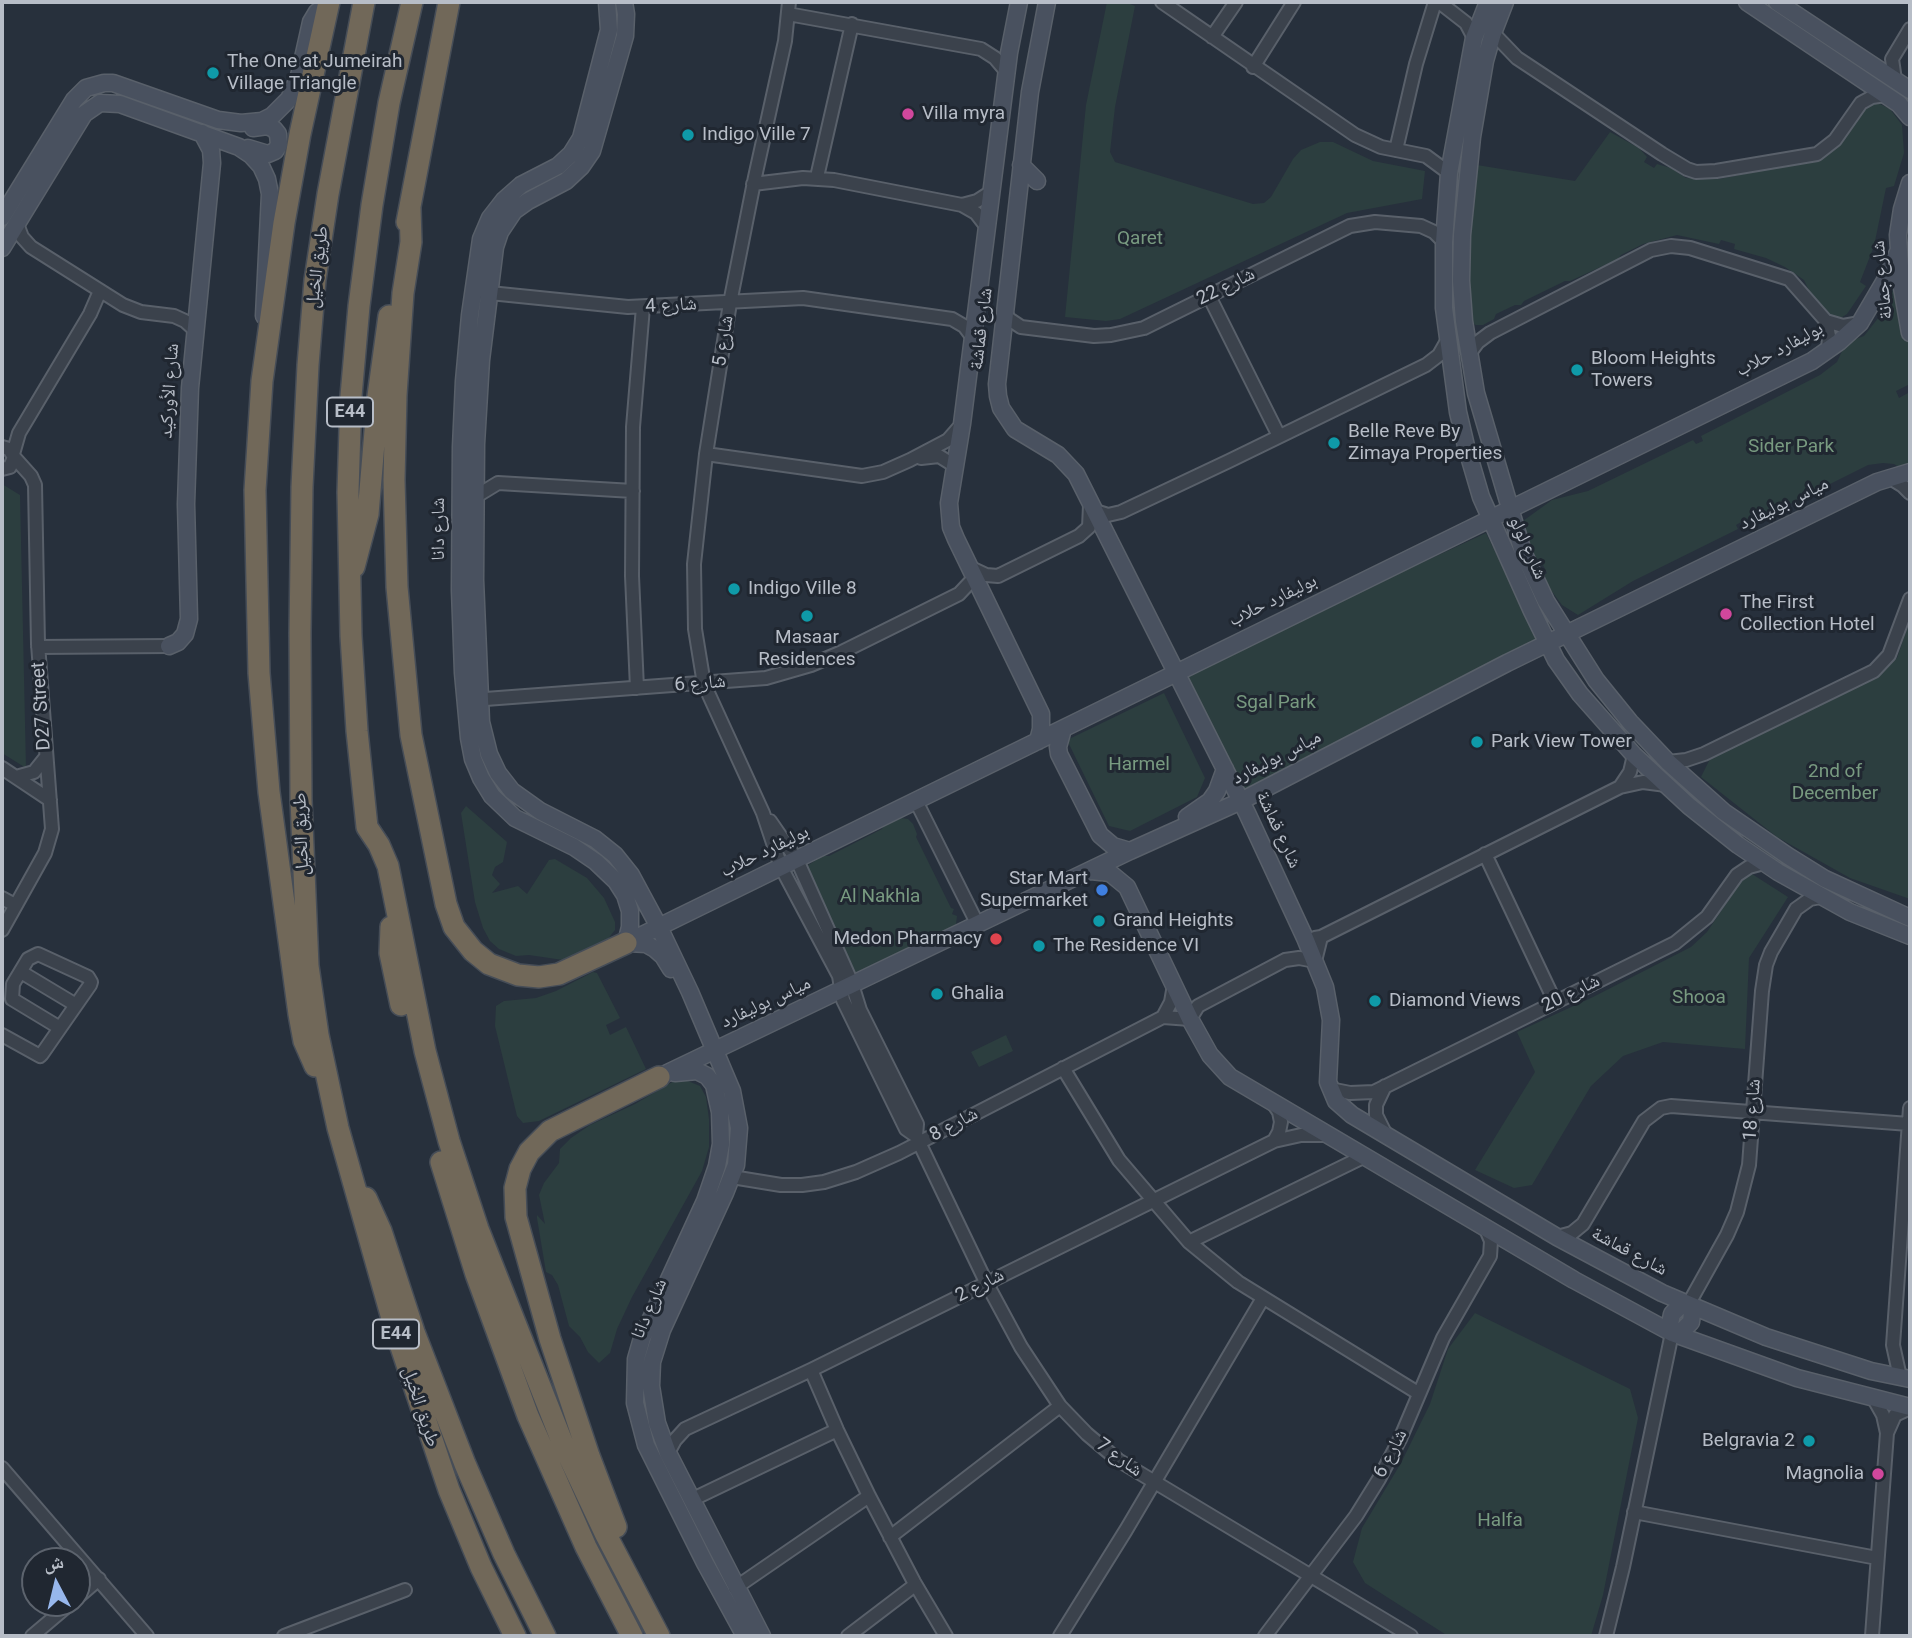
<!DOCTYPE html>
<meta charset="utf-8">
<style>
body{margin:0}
#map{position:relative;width:1912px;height:1638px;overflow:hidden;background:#27303c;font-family:Roboto,"Noto Naskh Arabic",sans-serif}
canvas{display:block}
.frame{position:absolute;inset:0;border:4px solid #b7bdc7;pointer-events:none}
.north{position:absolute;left:21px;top:1547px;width:70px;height:70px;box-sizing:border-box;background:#202731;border:2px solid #5c636d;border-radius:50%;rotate:353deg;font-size:19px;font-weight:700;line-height:28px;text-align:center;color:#b7bdc7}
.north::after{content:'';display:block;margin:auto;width:24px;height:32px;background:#97b7ec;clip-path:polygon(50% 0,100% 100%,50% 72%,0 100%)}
</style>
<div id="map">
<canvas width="1912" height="1638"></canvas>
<div class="frame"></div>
<div class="north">ش</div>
</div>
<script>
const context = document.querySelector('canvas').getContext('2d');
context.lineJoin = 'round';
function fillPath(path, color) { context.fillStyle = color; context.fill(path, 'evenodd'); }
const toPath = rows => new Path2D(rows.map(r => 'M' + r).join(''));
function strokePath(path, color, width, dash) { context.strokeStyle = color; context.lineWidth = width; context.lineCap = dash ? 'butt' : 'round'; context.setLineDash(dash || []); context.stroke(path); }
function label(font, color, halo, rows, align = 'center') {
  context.font = font + ' Roboto,"Noto Naskh Arabic",sans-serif'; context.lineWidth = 6; context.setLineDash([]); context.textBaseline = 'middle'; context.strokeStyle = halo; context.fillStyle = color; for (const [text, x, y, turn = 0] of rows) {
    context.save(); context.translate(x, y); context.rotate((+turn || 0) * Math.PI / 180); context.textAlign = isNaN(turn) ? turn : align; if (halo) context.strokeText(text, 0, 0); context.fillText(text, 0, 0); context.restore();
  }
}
const green = toPath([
 [1107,2,1125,2,1135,6,1115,107,1110,152,1115,162,1253,204,1264,203,1271,197,1293,159,1301,150,1320,142,1333,142,1373,161,1425,171,1422,199,1347,213,1120,319,1106,321,1065,317,1086,105],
 [1874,101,1890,109,1902,125,1904,153,1894,186,1886,188,1874,246,1860,282,1866,286,1847,314,1839,319,1832,320,1818,309,1804,280,1785,267,1766,258,1734,249,1735,244,1721,240,1719,244,1677,235,1643,244,1621,255,1618,259,1570,281,1565,281,1524,301,1521,305,1515,305,1496,314,1494,319,1483,325,1476,325,1468,321,1469,239,1477,165,1575,181,1610,132,1639,148,1647,157,1644,162,1654,168,1657,164,1671,168,1686,178,1719,179,1755,172,1762,168,1818,160,1834,148,1855,113],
 [1898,281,1902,317,1910,348,1910,384,1896,391,1899,398,1908,393,1910,397,1910,466,1899,467,1894,464,1883,463,1868,465,1746,526,1743,521,1736,525,1738,529,1633,581,1578,615,1562,605,1541,577,1547,573,1543,565,1536,568,1523,521,1552,500,1588,491,1693,440,1696,444,1703,441,1701,436,1820,375,1837,362,1843,349,1853,340,1864,336,1879,317],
 [2,484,20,495,26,768,2,753],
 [1486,533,1539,641,1243,793,1182,674],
 [1910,620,1910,899,1850,878,1777,837,1701,777,1710,759,1862,684,1897,658],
 [1164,693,1205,778,1197,797,1130,831,1109,826,1067,740],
 [466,806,507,842,503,862,495,867,492,875,500,884,492,893,518,886,527,894,549,860,555,859,587,878,604,898,615,922,615,930,607,940,574,959,563,960,529,955,516,956,499,949,490,941,483,928,475,902,461,813],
 [901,818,908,819,913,824,917,834,916,837,951,908,954,909,952,914,957,916,956,924,950,929,854,973,806,870,807,866,822,856,829,856,882,829,886,823],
 [1752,874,1788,897,1749,958,1745,1049,1663,1042,1623,1056,1591,1086,1532,1185,1514,1188,1475,1170,1535,1072,1517,1032,1593,997,1691,947,1707,932,1744,877],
 [593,972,597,973,620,1018,606,1025,610,1035,626,1027,646,1069,539,1121,523,1123,517,1116,495,1026,496,1006,504,1001,536,998,556,991],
 [1006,1035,1013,1051,979,1067,971,1052],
 [683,1079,700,1086,706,1097,709,1119,709,1147,702,1171,632,1297,617,1329,610,1353,599,1363,588,1352,580,1337,569,1326,558,1285,552,1275,546,1272,537,1218,537,1215,545,1224,539,1195,544,1183,559,1163,560,1149,571,1138,590,1125,635,1104,674,1081],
 [1475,1313,1630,1389,1638,1418,1603,1595,1591,1636,1448,1636,1365,1583,1353,1562,1362,1528,1401,1463,1430,1404,1448,1349]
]);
const street = toPath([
 [789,2,785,41,755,177,730,303,706,454,694,564,695,629,704,684,763,813,781,867,839,976,843,1000,906,1129,916,1136],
 [1162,2,1355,135,1381,147,1426,156,1449,173],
 [1439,2,1466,23,1474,38],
 [788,14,981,49,995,58,1006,71],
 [1493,33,1517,58,1662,154,1687,169,1696,172,1716,171,1817,154,1835,140,1861,103,1872,97,1885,95],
 [1212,37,1236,2],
 [1253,67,1294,2],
 [1895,80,1892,59,1910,29],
 [1396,150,1416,64,1435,2],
 [817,177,852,24],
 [753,184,803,178,834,180,962,205,976,213,986,226],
 [962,205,977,201,991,192],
 [17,224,22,237,31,247,123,305,141,312,174,316,185,321,195,330],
 [480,292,628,307,803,298,952,319,964,326,973,338],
 [1209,296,1279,436],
 [1005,312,1009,319,1021,327,1094,336,1111,335,1144,328,1350,226,1375,222,1421,226,1434,232,1444,242],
 [1826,321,1843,326,1860,323],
 [1469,354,1478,342,1490,333,1651,250,1671,246,1690,248,1789,279,1826,321,1829,336,1828,351],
 [2,447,9,449,14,457,10,467,2,469],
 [13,454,19,433,90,314,100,291],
 [706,454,862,476,883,472,910,460,948,440,962,424],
 [921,458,939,456,955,466],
 [1890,478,1903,486,1910,493],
 [475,497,498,483,633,491],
 [1095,511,1108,515,1121,512,1229,461,1426,365,1439,355,1447,341],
 [969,567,986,575,998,576,1079,536,1089,527,1090,505],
 [38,647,169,646],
 [637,688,632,576,633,427,643,307],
 [472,700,766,678,811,665,842,652,959,594,974,578],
 [1668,762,1686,760,1704,754,1874,671,1889,655,1910,599],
 [2,768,50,800],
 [16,777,34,772,46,757],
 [1620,787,1630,772,1634,755],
 [916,801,978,925],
 [770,821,797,860,851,981,860,1010,917,1124,916,1136,986,1282,1021,1347,1060,1406,1087,1434,1118,1460,1411,1636],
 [1485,854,1555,1002],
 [2,898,15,905],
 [2,930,45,853,52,829,38,644,35,485,31,476,14,457],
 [1315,938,1321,937,1620,787,1643,782,1666,785],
 [21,972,76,1005],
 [1163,1017,1171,1002,1174,985],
 [2,1035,40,1056,42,1054,60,1028,67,1018,90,985,91,982,88,977,38,954,28,959,13,984,12,999,60,1028],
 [1063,1068,1119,1160,1189,1242,1238,1282,1418,1393],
 [1385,1086,1376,1105,1376,1115,1385,1133],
 [1330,1089,1350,1093,1374,1092,1675,943,1707,917,1737,875,1749,867,1764,863],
 [1273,1103,1279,1112,1281,1122,1279,1132,1274,1141],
 [732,1177,781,1185,802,1185,824,1182,856,1172,899,1153,1163,1017,1190,1019,1198,1006,1285,960,1299,958,1315,961,1321,937],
 [1557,1237,1572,1233,1583,1224,1644,1121,1661,1108,1671,1106,1909,1124],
 [1189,1242,1365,1156],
 [1688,1305,1727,1235,1737,1212,1749,1165,1762,991,1766,965,1771,952,1796,909,1810,899,1821,897],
 [811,1370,837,1430,869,1496,914,1582,946,1636],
 [1900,1377,1893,1345,1910,1108],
 [1874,1399,1883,1415,1887,1433],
 [668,1453,675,1440,685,1429,811,1370,1274,1141,1301,1135,1326,1135],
 [2,1468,147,1636],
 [691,1500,837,1430],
 [1634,1512,1877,1558],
 [890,1537,1060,1406],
 [735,1588,869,1496],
 [77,1598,99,1579],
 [32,1636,71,1603],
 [284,1636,405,1590],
 [848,1636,915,1585],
 [1060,1636,1126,1530,1263,1298],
 [1265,1636,1356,1516,1379,1479,1400,1439,1443,1338,1490,1256,1491,1241,1485,1227],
 [1606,1636,1623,1567,1672,1333],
 [1872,1636,1887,1433,1895,1415,1910,1408]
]);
const secondary = toPath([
 [607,2,609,30,581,138,571,154,558,166,521,185,504,200,490,218,481,239,470,315,464,381,461,447,460,590,463,673,469,738,473,759,481,778,492,796,515,818,574,847,596,862,616,881,625,895,630,911,630,927,626,943],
 [624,2,626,14,625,36,592,151,581,167,566,181,528,201,514,211,500,232,495,247,481,360,476,444,475,580,481,722,489,754,498,773,512,791,540,811,595,839,615,855,631,875,659,927,690,992,732,1091,739,1128,736,1165,725,1193,662,1330,652,1362,651,1386,657,1423,668,1453,762,1636],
 [1019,2,1009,53,962,424,949,503,951,527,956,539,1041,714,1041,729,1038,741],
 [1047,2,1030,92,997,384,998,396,1001,408,1015,429,1058,455,1076,474,1247,813,1305,938,1325,987,1331,1020,1328,1082,1336,1101,1352,1115,1557,1237,1662,1293,1766,1337,1871,1371,1910,1379],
 [1488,2,1474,38,1449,173,1444,242,1444,308,1458,412,1466,446,1481,497,1532,611,1556,660,1580,694,1634,755,1689,806,1738,845,1778,872,1850,912,1910,936],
 [1505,2,1493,33,1485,61,1472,137,1462,235,1461,281,1464,321,1476,393,1523,552,1546,601,1596,680,1630,722,1668,762,1724,812,1788,856,1825,879,1910,918],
 [1747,2,1899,104,1910,117],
 [1777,2,1910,90],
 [248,148,268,154,275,151,279,145,278,134,274,129,267,126,253,128],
 [1021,165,1037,181],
 [1910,183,1902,209,1898,235,1901,282,1910,333],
 [2,217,74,100,86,88,104,83,113,83,218,120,241,123,262,121,272,116,289,99,299,76,311,22,317,12,328,5],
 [2,248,84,114,100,103,120,104,239,147,251,155,261,166,267,179,270,194,264,316],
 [169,646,178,642,185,634,189,619,186,504,190,388,212,163,211,150,202,133],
 [1063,729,1058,747,1059,754,1100,835,1113,846,1130,851],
 [1187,817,1210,801,1217,791,1225,769],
 [1091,871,1110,873,1127,887,1190,1019,1210,1055,1230,1077,1574,1280,1672,1333,1797,1378,1910,1407],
 [626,943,1812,361,1839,342,1860,323,1887,277,1898,252],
 [628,943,646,944,655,949,663,956,671,969],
 [675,1073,697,1071,707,1076,714,1085,720,1112,721,1144,717,1166,705,1201,642,1338,636,1359,635,1403,646,1445,705,1563,745,1636],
 [659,1077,1130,851,1241,801,1507,663,1877,482,1910,472],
 [1688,1305,1692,1313,1691,1322,1681,1332,1672,1333,1670,1324,1672,1314,1679,1307,1688,1305]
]);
const highway = toPath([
 [364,2,328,194,315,280,308,365,302,487,300,633,301,800,308,966,318,1035,338,1128,395,1329,449,1490,481,1567,515,1636],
 [412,2,389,103,372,205,359,306,351,396,348,492,351,636,357,731,367,827,379,845,388,866,425,1051,449,1141,478,1229,563,1444,605,1533,659,1636],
 [410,208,411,242,403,293,396,395,394,480,397,587,411,735,446,904,454,927,473,951,489,964,518,975,539,977,559,974,626,943],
 [407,222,449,2],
 [354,567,368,514,378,396,389,316],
 [391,927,390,953,401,1005],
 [315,1066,304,1041,299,1014,269,792,259,673,255,490,262,381,284,223,300,134,329,2],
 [441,1162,476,1274,528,1416,586,1547,632,1636],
 [366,1198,381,1231,414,1332,465,1464,504,1554,545,1636],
 [616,1527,589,1456,550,1339,516,1217,515,1188,520,1169,529,1152,550,1131,659,1077]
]);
const markers = [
 [213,73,7,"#0f9aa8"],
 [908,114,7,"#d1479c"],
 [688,135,7,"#0f9aa8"],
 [1577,370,7,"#0f9aa8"],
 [1334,443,7,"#0f9aa8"],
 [734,589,7,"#0f9aa8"],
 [1726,614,7,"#d1479c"],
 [807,616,7,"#0f9aa8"],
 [1477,742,7,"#0f9aa8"],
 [1102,890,7,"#3f7fe0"],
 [1099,921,7,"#0f9aa8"],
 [996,939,7,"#e0444e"],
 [1039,946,7,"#0f9aa8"],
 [937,994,7,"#0f9aa8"],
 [1375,1001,7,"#0f9aa8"],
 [1809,1441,7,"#0f9aa8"],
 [1878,1474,7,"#d1479c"]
];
const shields = [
 [350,412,46],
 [396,1334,46]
];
const shieldNames = [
 ["E44",350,412],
 ["E44",396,1334]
];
const poiNames = [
 ["The One at Jumeirah",227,62],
 ["Village Triangle",227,84],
 ["Villa myra",922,114],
 ["Indigo Ville 7",702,135],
 ["Bloom Heights",1591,359],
 ["Towers",1591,381],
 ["Belle Reve By",1348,432],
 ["Zimaya Properties",1348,454],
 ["Indigo Ville 8",748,589],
 ["The First",1740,603],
 ["Collection Hotel",1740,625],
 ["Masaar",807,638,"center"],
 ["Residences",807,660,"center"],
 ["Park View Tower",1491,742],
 ["Star Mart",1088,879,"right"],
 ["Supermarket",1088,901,"right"],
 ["Grand Heights",1113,921],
 ["Medon Pharmacy",982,939,"right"],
 ["The Residence VI",1053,946],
 ["Ghalia",951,994],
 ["Diamond Views",1389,1001],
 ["Belgravia 2",1795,1441,"right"],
 ["Magnolia",1864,1474,"right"]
];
const parkNames = [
 ["Qaret",1140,239],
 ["Sider Park",1791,447],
 ["Sgal Park",1276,703],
 ["Harmel",1139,765],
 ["2nd of",1835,772],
 ["December",1835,794],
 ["Al Nakhla",880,897],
 ["Shooa",1699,998],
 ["Halfa",1500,1521]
];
const streetNames = [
 ["طريق الخيل",318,267,-83],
 ["شارع جمانة",1883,280,-96],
 ["شارع 22",1226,287,-26],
 ["شارع 4",671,306,-3],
 ["شارع قماشة",982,329,-83],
 ["شارع 5",724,341,-81],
 ["بوليفارد حلاب",1780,350,-28],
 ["شارع الأوركيد",170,391,-86],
 ["مياس بوليفارد",1784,504,-26],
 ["شارع دانا",439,529,-90],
 ["شارع لولو",1527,548,66],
 ["بوليفارد حلاب",1273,601,-26],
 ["شارع 6",700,684,-4],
 ["D27 Street",42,706,-94],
 ["مياس بوليفارد",1277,758,-27],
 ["شارع قماشة",1278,830,65],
 ["طريق الخيل",302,834,-92],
 ["بوليفارد حلاب",765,852,-26],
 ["شارع 20",1571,994,-26],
 ["مياس بوليفارد",766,1003,-25],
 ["شارع 18",1753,1110,-86],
 ["شارع 8",954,1125,-28],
 ["شارع قماشة",1629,1252,28],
 ["شارع 2",980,1286,-27],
 ["شارع دانا",650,1309,-67],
 ["طريق الخيل",420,1407,72],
 ["شارع 6",1391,1454,-63],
 ["شارع 7",1119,1458,36]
];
fillPath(green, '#2c3e3f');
strokePath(street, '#59606a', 16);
strokePath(secondary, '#59606a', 19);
strokePath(highway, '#464d57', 24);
strokePath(street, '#3b424c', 12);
strokePath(secondary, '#49515f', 16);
strokePath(highway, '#716859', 21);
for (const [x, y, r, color] of markers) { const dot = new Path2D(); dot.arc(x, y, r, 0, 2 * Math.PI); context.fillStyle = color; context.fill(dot); strokePath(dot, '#202731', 2.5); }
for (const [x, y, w] of shields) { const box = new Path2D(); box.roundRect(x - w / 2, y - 14.5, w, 29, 5); context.fillStyle = '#202731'; context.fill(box); strokePath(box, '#b7bdc7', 2); }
label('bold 18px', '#b7bdc7', null, shieldNames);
label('19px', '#b7bdc7', '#202731', poiNames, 'left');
label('19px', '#789a80', '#202731', parkNames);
label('19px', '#b7bdc7', '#202731', streetNames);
</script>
